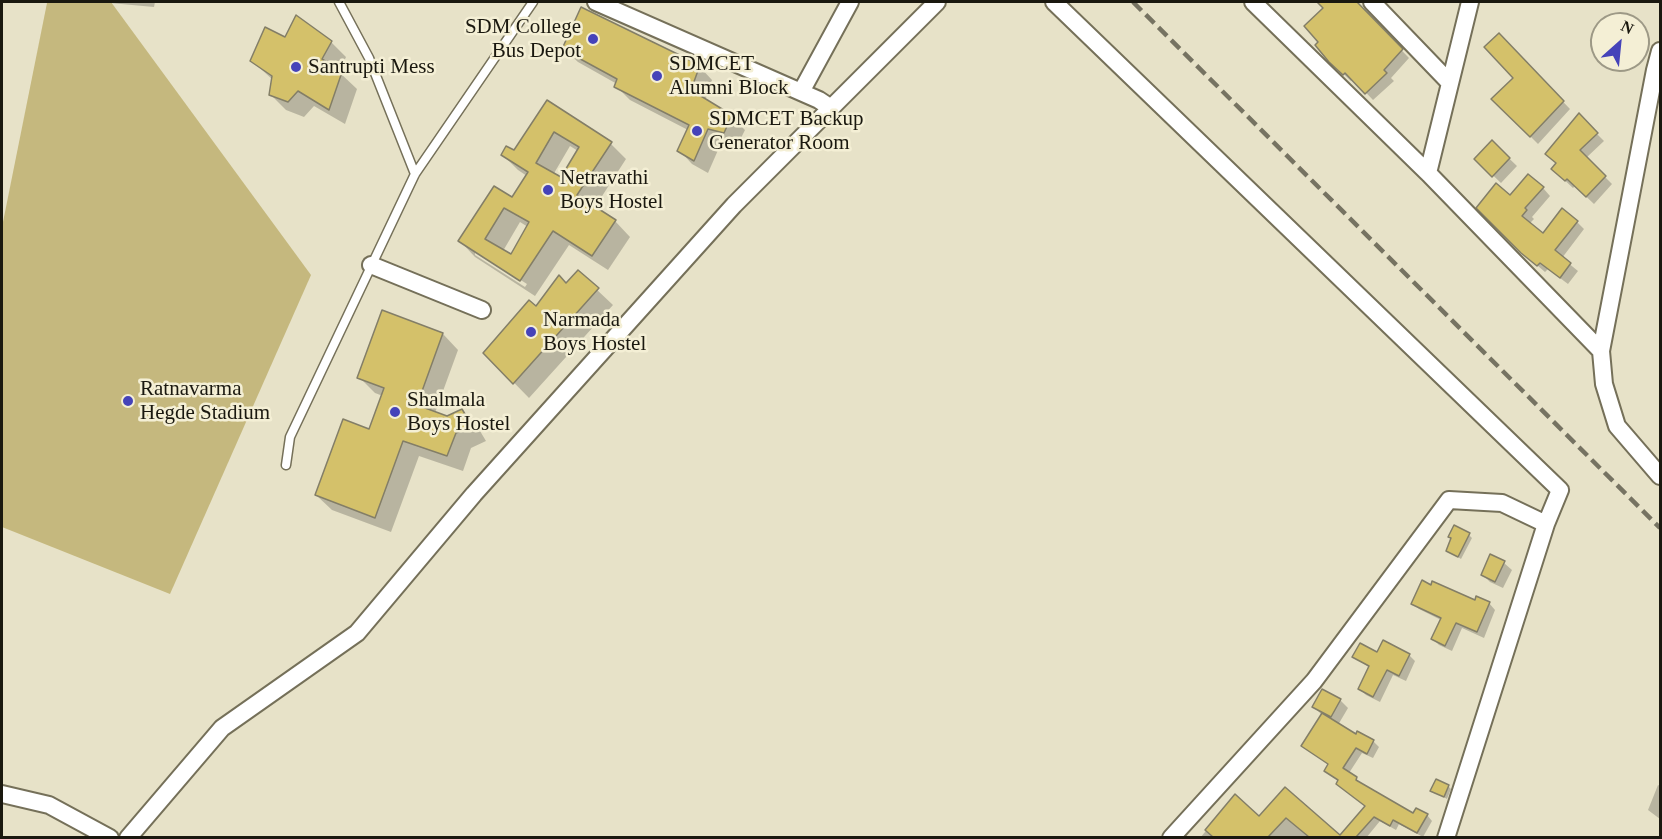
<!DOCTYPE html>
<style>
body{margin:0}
#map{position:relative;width:1662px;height:839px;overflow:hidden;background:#e7e2c8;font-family:"Times New Roman",serif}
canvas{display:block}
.frame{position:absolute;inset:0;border:3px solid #1a180f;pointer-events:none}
.north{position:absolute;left:1590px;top:12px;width:60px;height:60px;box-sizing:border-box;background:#f4efd5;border:2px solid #9d9986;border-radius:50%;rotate:27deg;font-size:16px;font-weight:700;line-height:24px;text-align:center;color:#1a180f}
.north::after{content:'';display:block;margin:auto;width:21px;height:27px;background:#4543b9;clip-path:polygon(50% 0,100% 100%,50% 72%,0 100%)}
</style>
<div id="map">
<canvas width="1662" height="839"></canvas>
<div class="frame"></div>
<div class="north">N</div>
</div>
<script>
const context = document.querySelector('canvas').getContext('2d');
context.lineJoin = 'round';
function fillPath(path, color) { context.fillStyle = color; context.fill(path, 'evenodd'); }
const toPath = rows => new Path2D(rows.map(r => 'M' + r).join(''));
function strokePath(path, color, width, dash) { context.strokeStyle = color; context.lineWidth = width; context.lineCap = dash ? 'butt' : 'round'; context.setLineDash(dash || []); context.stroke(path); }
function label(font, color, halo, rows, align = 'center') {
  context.font = font + ' "Times New Roman",serif'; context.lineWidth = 5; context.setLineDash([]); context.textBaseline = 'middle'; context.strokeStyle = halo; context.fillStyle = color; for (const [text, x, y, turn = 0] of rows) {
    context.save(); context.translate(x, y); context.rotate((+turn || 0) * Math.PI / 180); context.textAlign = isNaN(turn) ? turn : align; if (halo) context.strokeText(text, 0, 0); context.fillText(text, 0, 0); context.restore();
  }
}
const green = toPath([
 [72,2,111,2,311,275,170,594,2,527,2,227,47,3]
]);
const shadow = toPath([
 [99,2,155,2,154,7],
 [1319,2,1355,2,1409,58,1391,78,1394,81,1373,100,1353,79,1351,81,1330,61,1321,42,1325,8],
 [1499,35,1570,109,1538,144,1493,99,1515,78],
 [286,39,331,42,346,57,339,72,357,89,345,124,314,106,304,117,286,110,270,94,273,80,252,61],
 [564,49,699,66,712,80,705,101,731,116,745,130,737,146,722,141,708,173,692,164,679,150,688,130,630,100,616,86,617,84,578,62],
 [547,102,611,144,626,159,595,207,615,221,630,237,608,270,569,245,535,296,475,257,460,241,512,199,527,176,518,170,503,155,515,152],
 [570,146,578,151,561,179,553,175],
 [520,222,528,227,511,256,503,251],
 [475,251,527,284,525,287,475,255],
 [1579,116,1604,141,1586,158,1612,184,1594,204,1575,186,1573,188,1560,176,1557,164],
 [1492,142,1517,166,1501,183,1476,159],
 [1543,188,1550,196,1532,217,1534,219,1529,224,1543,235,1577,222,1584,229,1562,258,1578,271,1568,284,1548,269,1545,272,1531,260,1510,197],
 [578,272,613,305,529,398,485,353,536,308,567,284],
 [383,312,443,334,458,350,435,413,447,418,461,410,477,426,486,441,471,448,463,471,419,456,391,532,332,510,316,495,370,430,383,396,375,393,359,377],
 [1469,535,1472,538,1461,559,1448,551],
 [1504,563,1512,570,1503,588,1490,582,1482,574],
 [1475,602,1489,603,1495,610,1484,638,1462,628,1452,651,1439,645,1433,639,1441,620,1419,609,1413,603],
 [1409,655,1415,661,1406,681,1393,675,1380,702,1366,695,1360,689,1370,668,1354,657],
 [1340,700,1348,708,1338,725,1356,736,1373,741,1379,747,1373,758,1362,753,1349,773,1362,784,1414,815,1427,815,1432,821,1423,837,1399,824,1396,830,1380,821,1366,838,1200,838,1235,796,1259,818,1285,789,1341,836,1366,806,1326,770,1329,765,1303,746,1322,715,1314,707],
 [1658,785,1660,786,1660,819,1648,810],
 [1448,786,1451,789,1447,799,1432,790]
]);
const building = toPath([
 [1317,2,1357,2,1403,49,1384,70,1387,73,1365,94,1345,73,1343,75,1329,62,1315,45,1318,42,1304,26,1323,8,1317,2],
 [581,7,700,65,691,90,732,115,724,133,708,129,694,161,677,151,689,125,614,87,617,79,562,49,581,7],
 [296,15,332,41,322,59,342,72,329,110,298,91,288,102,269,95,272,76,250,61,265,27,285,37,296,15],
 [1499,33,1564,101,1530,137,1491,99,1513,78,1484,47,1499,33],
 [547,100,612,142,577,195,616,220,592,256,553,231,520,281,458,241,494,186,512,197,528,172,501,155,506,146,514,150,547,100],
 [554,132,579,147,561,177,536,163,554,132],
 [504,208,529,222,511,254,485,239,504,208],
 [1579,113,1598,133,1580,150,1606,176,1586,197,1567,179,1565,181,1551,169,1556,163,1545,154,1579,113],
 [1492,140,1510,158,1492,177,1474,159,1492,140],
 [1528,174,1544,187,1525,208,1527,210,1522,216,1543,233,1562,208,1578,221,1555,250,1571,263,1560,278,1540,263,1537,266,1521,253,1476,208,1496,183,1510,195,1528,174],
 [578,270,599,288,513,384,483,353,529,300,536,306,559,275,566,283,578,270],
 [382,310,443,333,417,405,447,416,462,409,472,426,456,433,447,456,403,441,375,518,315,495,343,419,369,429,384,388,357,378,382,310],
 [1454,525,1470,533,1458,557,1446,551,1451,538,1448,537,1454,525],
 [1490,554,1505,561,1495,582,1481,575,1490,554],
 [1422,580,1431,585,1432,581,1475,600,1476,596,1490,602,1477,632,1456,623,1445,646,1431,639,1441,618,1411,604,1422,580],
 [1383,640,1410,654,1399,676,1387,670,1373,697,1358,689,1369,666,1352,657,1360,643,1377,652,1383,640],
 [1322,689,1341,699,1331,717,1312,707,1322,689],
 [1322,713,1356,734,1357,731,1374,740,1367,754,1356,748,1343,768,1357,777,1356,780,1413,813,1416,808,1428,814,1417,833,1393,820,1390,826,1374,817,1356,837,1309,837,1286,818,1268,837,1213,837,1205,830,1235,794,1259,816,1285,787,1340,835,1365,806,1336,784,1338,780,1324,771,1328,764,1301,746,1322,713],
 [1436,779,1449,785,1444,797,1430,791,1436,779]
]);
const service = toPath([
 [339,2,369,58,415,174],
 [286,465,290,437,415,174,533,2]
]);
const minor = toPath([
 [596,2,819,100,831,108],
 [1054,2,1560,490,1546,524,1446,838],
 [1253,2,1428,173,1601,351],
 [1372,2,1450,83],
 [1660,51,1655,70,1601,351,1604,384,1617,426,1660,476],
 [801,92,850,2],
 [1428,173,1470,2],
 [371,265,482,310],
 [2,794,49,805,110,838],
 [128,838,222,728,357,633,474,494,734,205,937,2],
 [1171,838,1314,681,1449,500,1502,503,1546,524]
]);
const rail = toPath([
 [1133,2,1660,528]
]);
const markers = [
 [593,39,6,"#4543b9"],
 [296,67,6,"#4543b9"],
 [657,76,6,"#4543b9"],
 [697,131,6,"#4543b9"],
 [548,190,6,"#4543b9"],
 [531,332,6,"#4543b9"],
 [128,401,6,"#4543b9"],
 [395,412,6,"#4543b9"]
];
const poiNames = [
 ["SDM College",581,27,"right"],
 ["Bus Depot",581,51,"right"],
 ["SDMCET",669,64],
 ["Alumni Block",669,88],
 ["Santrupti Mess",308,67],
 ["SDMCET Backup",709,119],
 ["Generator Room",709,143],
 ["Netravathi",560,178],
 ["Boys Hostel",560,202],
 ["Narmada",543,320],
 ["Boys Hostel",543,344],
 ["Ratnavarma",140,389],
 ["Hegde Stadium",140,413],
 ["Shalmala",407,400],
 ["Boys Hostel",407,424]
];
fillPath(green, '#c5b87e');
fillPath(shadow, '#0003');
fillPath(building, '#d4c16a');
strokePath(building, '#837e67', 1.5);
strokePath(service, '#757059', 11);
strokePath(minor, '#757059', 20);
strokePath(service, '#fff', 8);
strokePath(minor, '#fff', 16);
strokePath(rail, '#767362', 4.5, [12, 6]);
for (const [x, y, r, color] of markers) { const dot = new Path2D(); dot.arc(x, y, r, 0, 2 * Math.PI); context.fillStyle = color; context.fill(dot); strokePath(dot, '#f4efd5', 2); }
label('21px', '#1a180f', '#f4efd5', poiNames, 'left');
</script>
